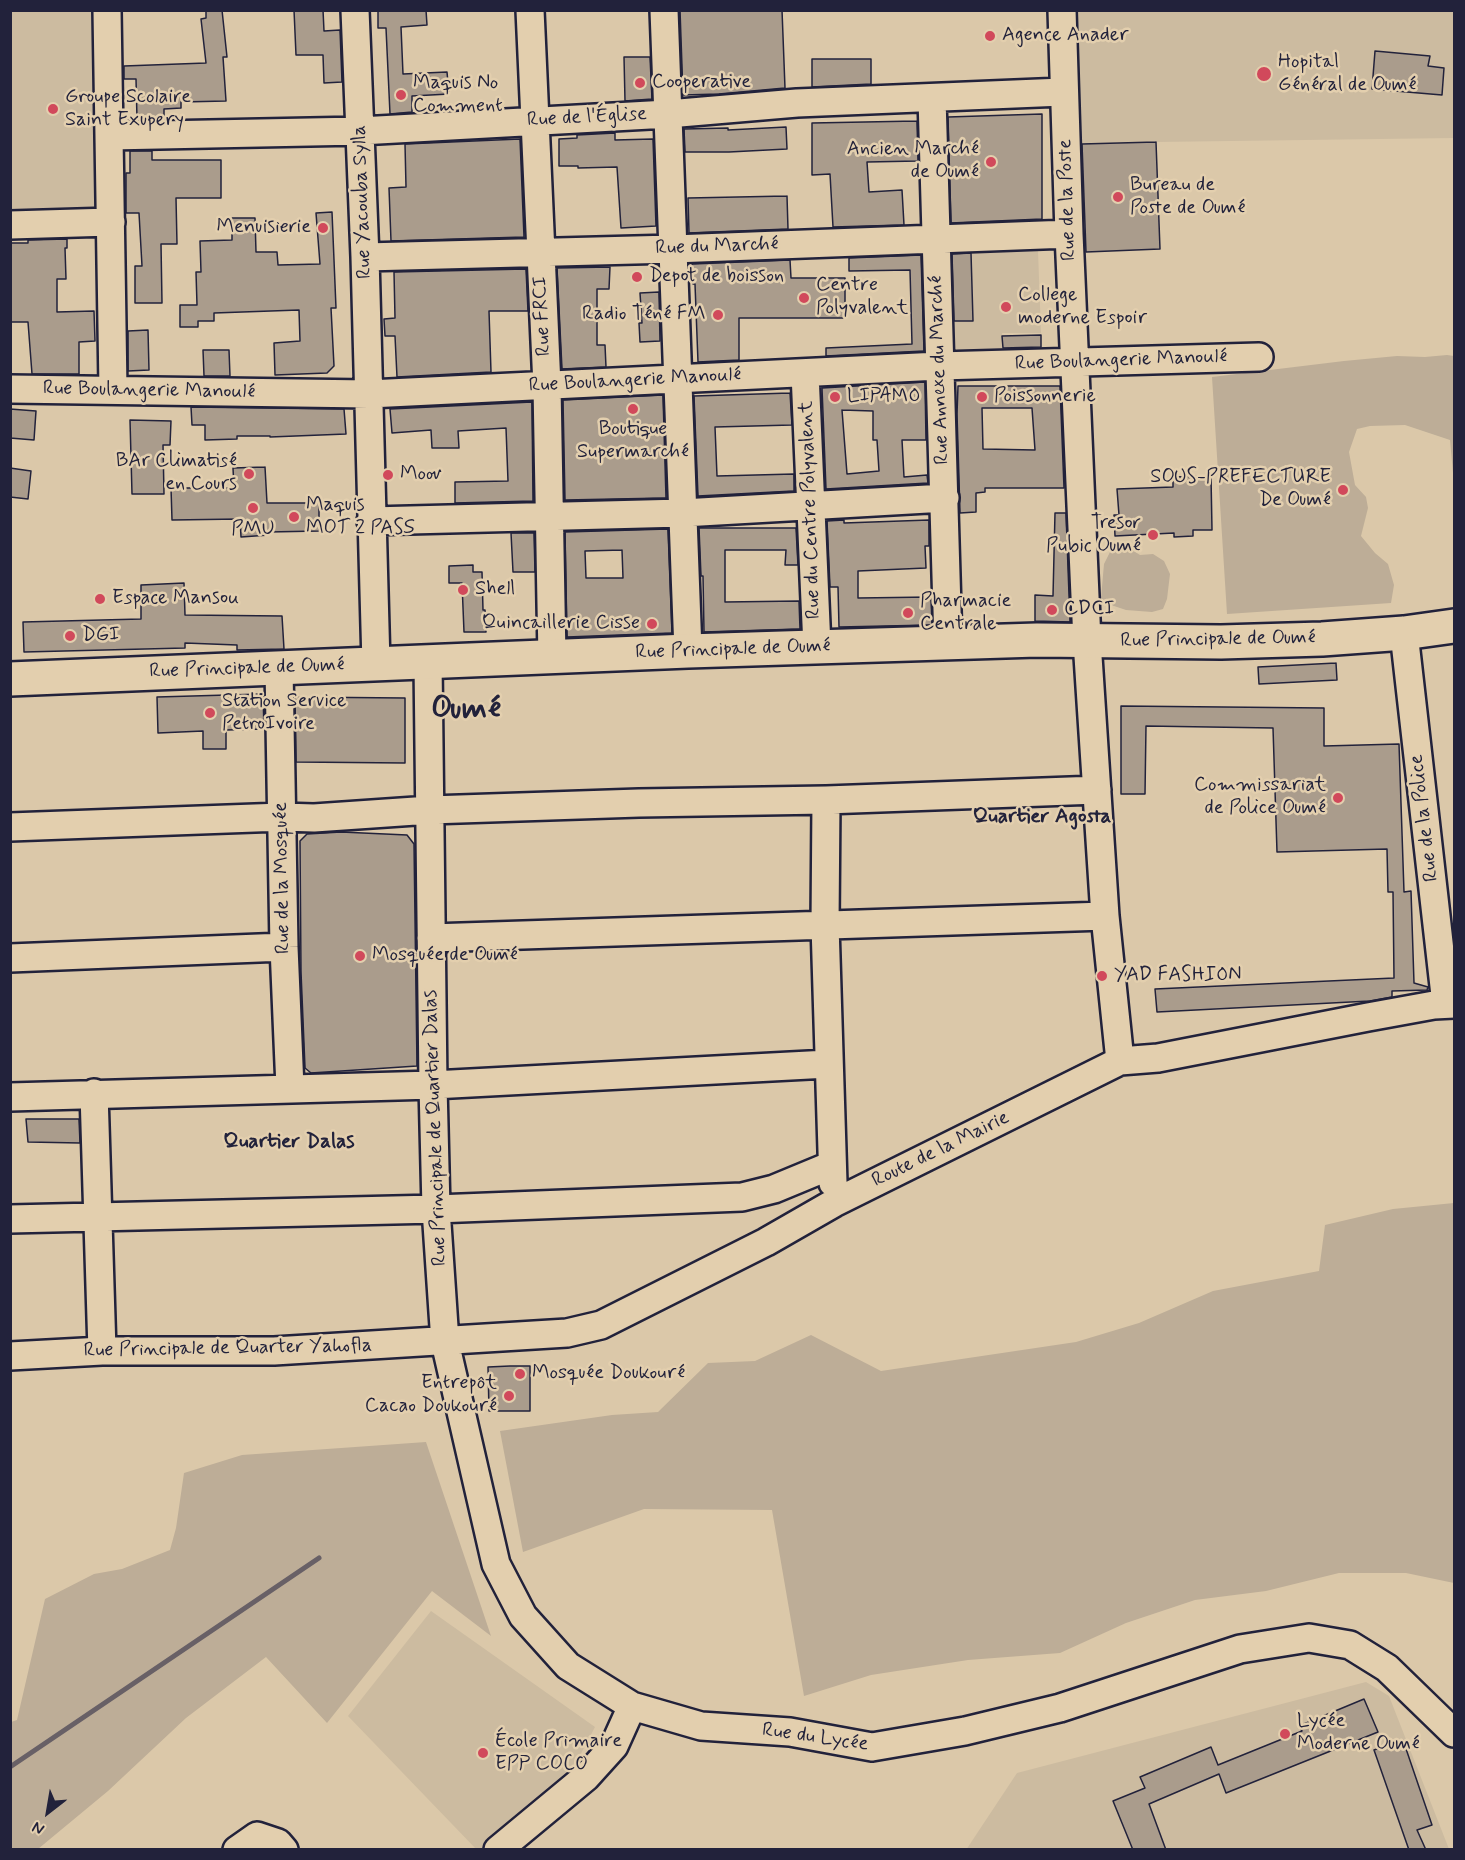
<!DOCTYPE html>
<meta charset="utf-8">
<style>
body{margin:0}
#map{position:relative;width:1465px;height:1860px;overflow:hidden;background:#dbc8a9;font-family:Mynerve,sans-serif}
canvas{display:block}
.frame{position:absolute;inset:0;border:12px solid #22223b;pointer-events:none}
.north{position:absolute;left:18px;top:1782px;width:60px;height:60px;-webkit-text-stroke:4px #e3cfae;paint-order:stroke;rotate:211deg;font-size:16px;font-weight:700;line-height:24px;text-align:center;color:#22223b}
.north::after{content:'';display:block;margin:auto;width:21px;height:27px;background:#22223b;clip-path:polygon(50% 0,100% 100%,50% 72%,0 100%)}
</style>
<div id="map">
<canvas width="1465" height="1860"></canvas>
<div class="frame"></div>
<div class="north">N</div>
</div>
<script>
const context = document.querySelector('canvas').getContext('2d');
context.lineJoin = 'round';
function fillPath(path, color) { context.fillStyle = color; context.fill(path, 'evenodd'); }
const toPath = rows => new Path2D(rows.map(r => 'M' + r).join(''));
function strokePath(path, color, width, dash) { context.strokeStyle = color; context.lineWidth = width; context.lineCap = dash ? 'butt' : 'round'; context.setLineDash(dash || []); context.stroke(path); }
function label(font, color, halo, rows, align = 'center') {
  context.font = font + ' Mynerve,sans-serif'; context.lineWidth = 5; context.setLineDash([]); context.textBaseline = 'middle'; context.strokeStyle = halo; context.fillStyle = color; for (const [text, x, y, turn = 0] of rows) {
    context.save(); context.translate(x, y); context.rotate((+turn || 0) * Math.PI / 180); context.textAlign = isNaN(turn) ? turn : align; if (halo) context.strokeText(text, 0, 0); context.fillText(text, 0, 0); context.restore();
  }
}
const built = toPath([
 [10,11,96,11,95,207,11,211],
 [1072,11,1454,11,1454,138,1156,142,1077,144],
 [1038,251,1041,333,1002,333,1003,356,953,357,952,321,973,320,971,253],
 [431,1611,595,1727,567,1780,489,1849,477,1850,348,1716],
 [1366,1682,1389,1696,1449,1849,966,1850,1017,1773]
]);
const green = toPath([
 [1447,355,1454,356,1454,484,1450,440,1405,425,1370,426,1357,429,1349,452,1355,485,1366,497,1368,508,1361,536,1375,553,1388,564,1394,585,1391,603,1227,614,1212,377,1344,361,1397,356,1425,357],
 [1119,548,1132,550,1140,555,1153,554,1164,561,1170,574,1167,599,1163,609,1152,612,1126,610,1108,604,1101,598,1104,564,1110,552],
 [1454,1203,1454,1583,1406,1573,1339,1573,1266,1591,1195,1600,1126,1623,1060,1653,968,1660,871,1675,804,1696,772,1510,644,1509,523,1552,500,1431,612,1415,658,1412,708,1363,755,1361,811,1335,881,1371,1076,1342,1139,1323,1213,1291,1319,1271,1325,1225,1393,1209],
 [426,1442,491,1636,432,1591,327,1723,266,1657,186,1718,108,1791,38,1849,11,1849,11,1722,17,1720,45,1599,94,1574,122,1569,170,1550,176,1528,184,1473,242,1455]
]);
const stream = toPath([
 [10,1767,319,1558]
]);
const building = toPath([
 [206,10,222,10,227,57,223,57,226,101,181,102,181,108,164,109,164,118,137,119,136,79,124,79,124,66,206,63,201,19,206,18,206,10],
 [294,10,323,10,324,31,340,30,342,82,324,83,323,55,296,55,294,10],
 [378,10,426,10,427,25,401,27,403,74,447,72,449,94,412,96,412,112,390,114,386,28,378,28,378,10],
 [680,10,782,10,785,88,719,94,683,95,680,10],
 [1375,51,1430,56,1428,66,1444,68,1442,95,1372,89,1375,51],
 [624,57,650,57,652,99,625,101,624,57],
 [812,59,871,59,871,84,812,87,812,59],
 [1042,114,1042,219,951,223,948,117,1042,114],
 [917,121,918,161,867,162,869,192,902,190,904,225,833,227,830,174,812,175,812,123,917,121],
 [786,127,787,149,729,152,685,152,684,129,728,128,728,130,786,127],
 [615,133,615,140,653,139,656,226,621,228,617,167,578,168,578,166,559,166,559,139,577,138,577,135,615,133],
 [520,139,524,237,391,241,389,188,406,187,405,144,520,139],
 [1156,142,1160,249,1086,252,1082,144,1156,142],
 [130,151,152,151,152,160,221,160,221,198,176,198,177,244,161,244,162,303,135,303,135,266,142,266,139,213,126,213,126,173,130,173,130,151],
 [787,196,788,229,689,233,688,198,787,196],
 [332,212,336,308,331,308,334,366,327,373,275,375,274,343,300,341,299,310,214,313,214,321,198,321,198,327,180,327,180,305,197,305,196,272,201,272,200,241,232,240,232,218,255,218,256,252,277,252,278,265,320,264,316,213,332,212],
 [67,239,67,248,65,248,66,279,57,279,57,312,94,311,95,341,79,342,79,374,32,374,28,322,10,322,10,243,28,243,28,240,67,239],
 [971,253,973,321,954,321,952,254,971,253],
 [921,255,924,351,826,356,826,348,912,344,910,270,849,271,849,258,921,255],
 [790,260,791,278,845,278,845,318,739,318,739,360,698,362,695,284,693,284,692,264,790,260],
 [610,267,609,289,597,289,597,345,605,345,606,367,562,369,557,268,610,267],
 [526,269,528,311,489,311,491,372,397,377,395,336,385,336,384,319,395,318,394,272,526,269],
 [659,292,660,341,640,342,639,323,642,323,640,293,659,292],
 [148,330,149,370,128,371,128,331,148,330],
 [1041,335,1041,347,1003,348,1002,336,1041,335],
 [203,350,229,350,230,376,204,376,203,350],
 [925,382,926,440,902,440,904,477,927,475,928,483,826,489,822,388,925,382],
 [842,410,873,411,873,440,877,440,879,471,847,474,842,410],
 [958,386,1060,386,1064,488,985,488,985,492,976,493,976,512,960,513,957,414,958,386],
 [982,408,1032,408,1035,450,983,449,982,408],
 [790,393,792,425,715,427,717,476,794,474,794,491,698,496,694,396,790,393],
 [663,395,666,498,565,500,563,400,663,395],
 [532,402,533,501,455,503,455,482,508,481,506,428,458,431,459,448,432,448,431,430,392,433,390,409,532,402],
 [191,407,344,409,346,434,270,437,270,436,237,436,237,439,205,440,205,425,192,425,191,407],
 [10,409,36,411,34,440,10,438,10,409],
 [130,420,171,421,170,445,163,445,164,494,132,494,130,420],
 [265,467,267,503,319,503,319,531,268,532,269,535,241,537,240,519,172,520,171,488,234,488,233,468,265,467],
 [10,468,31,471,28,499,10,497,10,468],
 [1211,476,1212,530,1193,530,1193,536,1174,537,1174,533,1115,536,1114,515,1119,515,1117,489,1173,487,1173,477,1211,476],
 [1055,513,1066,513,1070,622,1035,621,1035,595,1053,596,1055,513],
 [844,520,844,523,929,520,929,546,925,546,926,568,858,571,858,598,931,597,932,625,839,627,838,587,830,587,827,521,844,520],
 [699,528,796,528,798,565,785,565,786,550,725,550,725,602,799,601,800,629,704,632,703,576,701,576,699,528],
 [668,529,672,633,567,637,565,532,668,529],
 [622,550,623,578,586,578,585,551,622,550],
 [511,533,534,533,535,572,513,572,511,533],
 [473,565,473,572,482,572,483,610,485,610,486,632,464,632,462,583,449,583,449,566,473,565],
 [184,583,185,615,282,616,284,649,237,650,237,645,185,643,185,648,24,652,23,622,141,619,141,585,184,583],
 [1336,663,1337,680,1259,684,1258,667,1336,663],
 [263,694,264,729,226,730,226,749,203,749,203,731,158,733,157,697,263,694],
 [295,697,405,698,405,763,296,762,295,697],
 [1121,706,1324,708,1324,746,1399,744,1404,892,1411,891,1414,983,1428,987,1427,990,1392,991,1392,997,1370,1001,1157,1012,1155,989,1394,978,1393,892,1388,892,1387,849,1277,852,1273,728,1146,726,1145,794,1121,794,1121,706],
 [341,832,407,835,414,844,417,1066,311,1073,305,1068,301,972,300,841,307,834,341,832],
 [26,1119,79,1119,80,1143,28,1142,26,1119],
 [510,1366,530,1366,530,1411,489,1411,488,1367,510,1366],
 [1364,1699,1378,1732,1226,1793,1219,1774,1149,1804,1166,1850,1133,1850,1113,1801,1145,1788,1140,1777,1211,1747,1218,1765,1302,1731,1299,1726,1364,1699],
 [1403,1740,1432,1825,1417,1830,1426,1850,1409,1850,1374,1750,1403,1740]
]);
const minor = toPath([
 [107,10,113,389],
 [355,10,365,257,376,664],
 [530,10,547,386,552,658],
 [664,10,688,651],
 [1062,10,1069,234,1087,641,1105,916,1120,1061],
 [932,98,948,643],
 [109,136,360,131,668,114,797,103,1063,92],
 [10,225,111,222],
 [365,257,673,249,1069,234],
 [805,373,817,647],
 [10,389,369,394,939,366,1259,357],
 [371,521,683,513,945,498],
 [1404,633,1446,1004],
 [428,662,433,1085,436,1209,445,1342,496,1564,523,1616,568,1666,632,1706,701,1726,790,1732,872,1747,965,1731,1060,1708,1240,1649,1309,1638,1350,1645,1387,1668,1454,1733],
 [279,668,284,947,290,1088],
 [826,800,825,925,833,1183],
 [10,827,282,817,314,818,430,810,639,803,826,800,1097,790],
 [431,938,1105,916],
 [10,958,284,947],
 [94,1093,102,1351],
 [10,1097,433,1085,828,1064],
 [10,1219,436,1209,742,1197,774,1189,832,1165],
 [10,1356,102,1351,274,1351,567,1333,601,1325,766,1242,834,1203,1120,1061,1158,1058,1368,1017,1434,1005,1454,1004],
 [237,1850,257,1836,278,1843,284,1850],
 [498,1850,586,1777,614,1746,632,1706]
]);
const major = toPath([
 [10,679,688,651,1037,640,1221,642,1322,639,1404,633,1454,626]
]);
const markers = [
 [990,36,6,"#d1495b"],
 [1264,74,8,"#d1495b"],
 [640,83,6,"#d1495b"],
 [401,95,6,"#d1495b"],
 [53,109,6,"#d1495b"],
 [991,162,6,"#d1495b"],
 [1118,197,6,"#d1495b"],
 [323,228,6,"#d1495b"],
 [637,277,6,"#d1495b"],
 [804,298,6,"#d1495b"],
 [1006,307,6,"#d1495b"],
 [718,315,6,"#d1495b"],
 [835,397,6,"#d1495b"],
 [982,397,6,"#d1495b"],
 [633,409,6,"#d1495b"],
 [249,474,6,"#d1495b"],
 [388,475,6,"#d1495b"],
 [1343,490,6,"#d1495b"],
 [253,508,6,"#d1495b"],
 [294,517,6,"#d1495b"],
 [1153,535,6,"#d1495b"],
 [463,590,6,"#d1495b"],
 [100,599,6,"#d1495b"],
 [1052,610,6,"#d1495b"],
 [908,613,6,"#d1495b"],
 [652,624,6,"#d1495b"],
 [70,636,6,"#d1495b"],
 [210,713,6,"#d1495b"],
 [1338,798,6,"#d1495b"],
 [360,956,6,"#d1495b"],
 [1102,976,6,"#d1495b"],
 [520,1374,6,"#d1495b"],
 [509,1396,6,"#d1495b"],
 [1285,1734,6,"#d1495b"],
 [483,1753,6,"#d1495b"]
];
const poiNames = [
 ["Agence Anader",1002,36],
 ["Hopital",1278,63],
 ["Général de Oumé",1278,86],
 ["Cooperative",652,83],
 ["Maquis No",413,84],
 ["Comment",413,107],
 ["Groupe Scolaire",65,98],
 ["Saint Exupery",65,121],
 ["Ancien Marché",979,150,"right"],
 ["de Oumé",979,173,"right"],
 ["Bureau de",1130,186],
 ["Poste de Oumé",1130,209],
 ["Menuisierie",311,228,"right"],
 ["Depot de boisson",649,277],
 ["Centre",816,286],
 ["Polyvalent",816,309],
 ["College",1018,296],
 ["moderne Espoir",1018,319],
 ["Radio Téné FM",706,315,"right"],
 ["LIPAMO",847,397],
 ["Poissonnerie",994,397],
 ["Boutique",633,430,"center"],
 ["Supermarché",633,453,"center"],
 ["BAr Climatisé",237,462,"right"],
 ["en Cours",237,485,"right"],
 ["Moov",400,475],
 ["SOUS-PREFECTURE",1331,478,"right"],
 ["De Oumé",1331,501,"right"],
 ["Maquis",306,506],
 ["MOT 2 PASS",306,529],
 ["Tresor",1141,524,"right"],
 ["Pubic Oumé",1141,547,"right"],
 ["PMU",253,530,"center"],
 ["Shell",475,590],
 ["Espace Mansou",112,599],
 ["Pharmacie",920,602],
 ["Centrale",920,625],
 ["CDCI",1064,610],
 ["Quincaillerie Cisse",640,624,"right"],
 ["DGI",82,636],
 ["Station Service",222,702],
 ["PetroIvoire",222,725],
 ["Commissariat",1326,786,"right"],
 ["de Police Oumé",1326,809,"right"],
 ["Mosquée de Oumé",372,956],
 ["YAD FASHION",1114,976],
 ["Mosquée Doukouré",532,1374],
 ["Entrepôt",497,1384,"right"],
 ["Cacao Doukouré",497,1407,"right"],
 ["Lycée",1297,1722],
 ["Moderne Oumé",1297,1745],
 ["École Primaire",495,1742],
 ["EPP COCO",495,1765]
];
const streetNames = [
 ["Rue de l'Église",587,118,-3],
 ["Rue de la Poste",1068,200,-92],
 ["Rue Yacouba Sylla",363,202,-92],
 ["Rue du Marché",717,247,-2],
 ["Rue FRCI",543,316,-93],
 ["Rue Boulangerie Manoulé",1121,361,-2],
 ["Rue Annexe du Marché",940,370,-92],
 ["Rue Boulangerie Manoulé",635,381,-3],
 ["Rue Boulangerie Manoulé",149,391,1],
 ["Rue du Centre Polyvalent",811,510,-92],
 ["Rue Principale de Oumé",1218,640,-1],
 ["Rue Principale de Oumé",733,650,-2],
 ["Rue Principale de Oumé",247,669,-2],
 ["Rue de la Police",1425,818,-97],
 ["Rue de la Mosquée",283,878,-91],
 ["Rue Principale de Quartier Dalas",436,1128,-92],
 ["Route de la Mairie",941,1150,-26],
 ["Rue Principale de Quarter Yahofla",228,1349,-1],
 ["Rue du Lycée",815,1738,8]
];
const neighbourhoodNames = [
 ["Quartier Agosta",1042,818],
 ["Quartier Dalas",289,1143]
];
const townNames = [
 ["Oumé",466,710]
];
fillPath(built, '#ccbba0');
fillPath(green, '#bdad97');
strokePath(stream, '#686066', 5);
fillPath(building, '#aa9c8c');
strokePath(building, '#22223b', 1.5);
strokePath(minor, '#22223b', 32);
strokePath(major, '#22223b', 38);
strokePath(minor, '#e3cfae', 27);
strokePath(major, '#e3cfae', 33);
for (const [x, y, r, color] of markers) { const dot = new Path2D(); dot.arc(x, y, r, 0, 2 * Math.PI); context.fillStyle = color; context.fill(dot); strokePath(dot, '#e3cfae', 2); }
label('20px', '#22223b', '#e3cfae', poiNames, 'left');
label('20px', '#22223b', '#e3cfae', streetNames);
label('bold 21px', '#22223b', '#e3cfae', neighbourhoodNames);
label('bold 32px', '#22223b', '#e3cfae', townNames);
</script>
